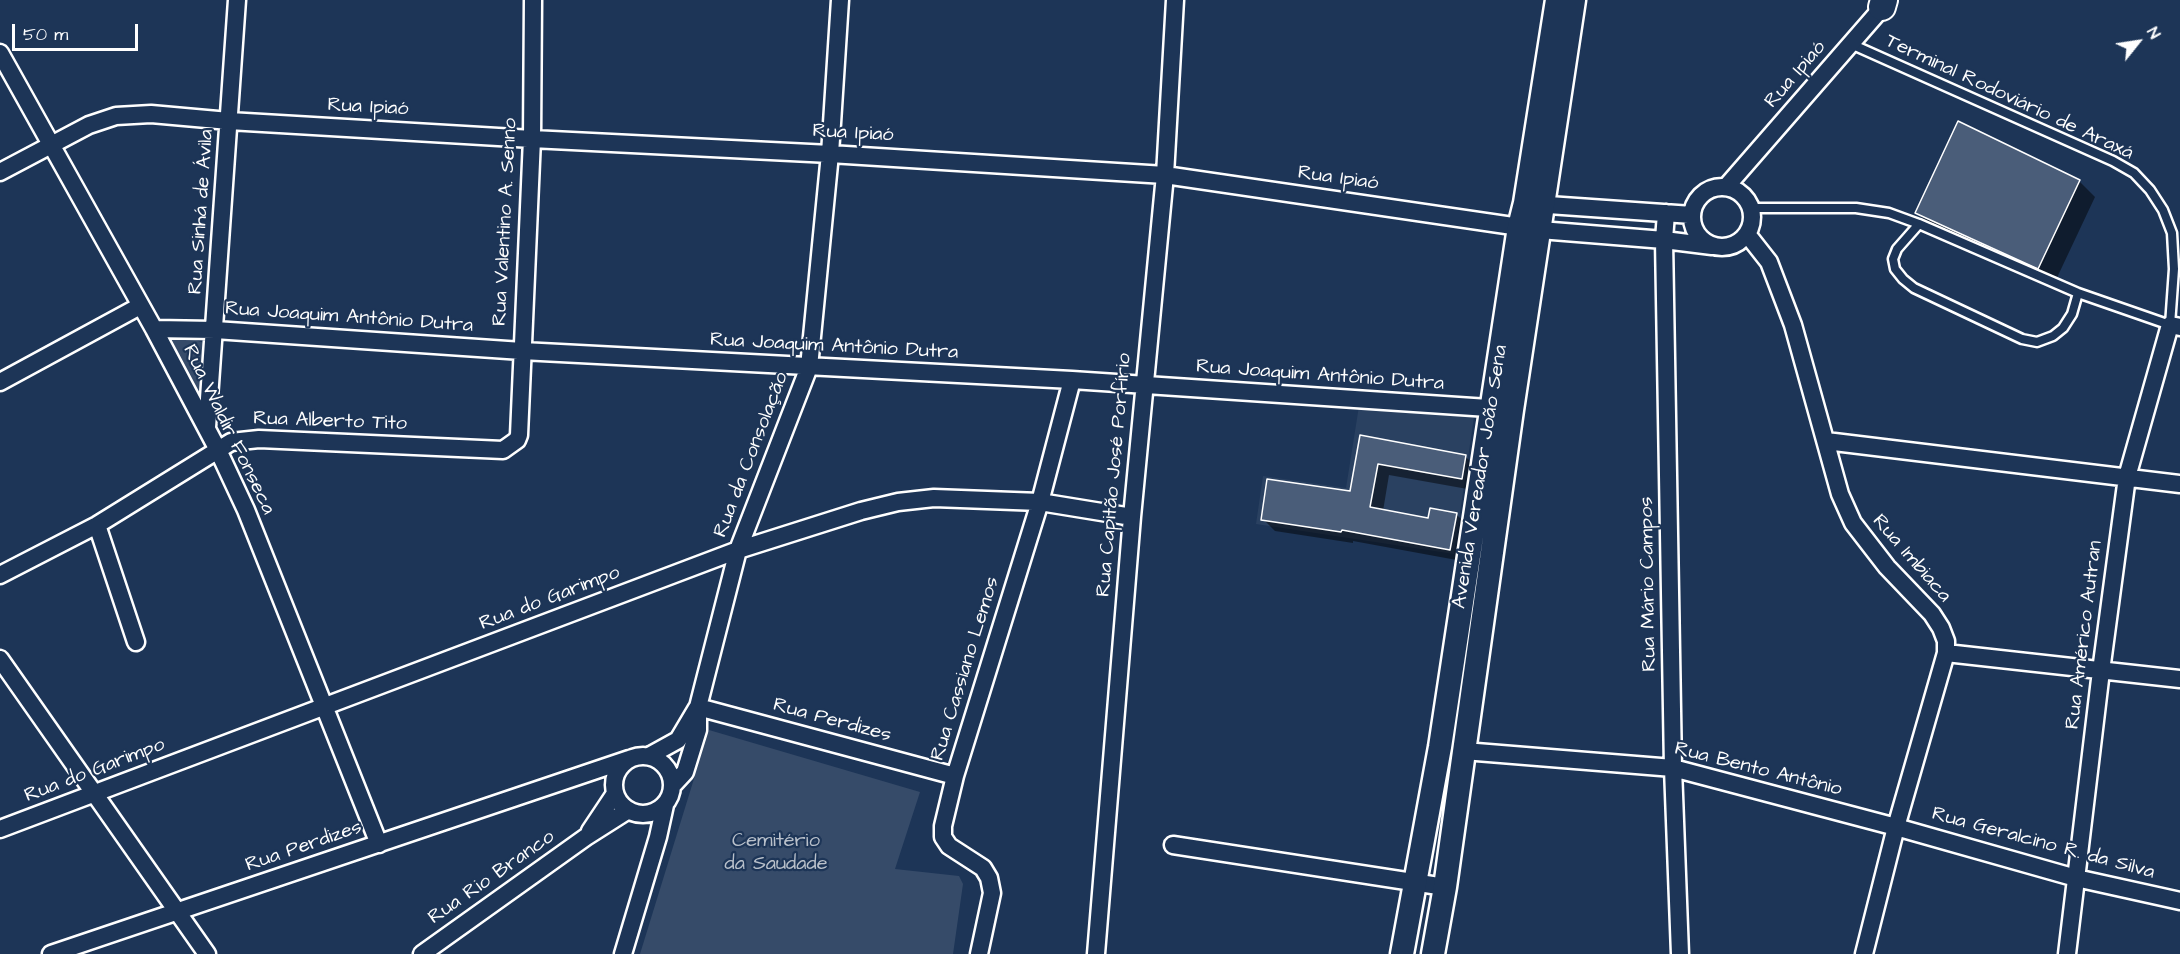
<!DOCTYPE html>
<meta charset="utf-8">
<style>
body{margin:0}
#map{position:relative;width:2180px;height:954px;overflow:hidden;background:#1d3557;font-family:"Architects Daughter",sans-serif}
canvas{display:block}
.north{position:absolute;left:2108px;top:12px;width:60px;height:60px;-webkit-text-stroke:4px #1d3557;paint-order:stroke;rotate:60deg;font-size:16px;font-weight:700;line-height:24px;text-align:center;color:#fff}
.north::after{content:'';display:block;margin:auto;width:21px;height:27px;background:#fff;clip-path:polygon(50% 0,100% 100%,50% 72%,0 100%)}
.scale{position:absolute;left:12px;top:24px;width:126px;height:27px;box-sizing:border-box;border:3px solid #fff;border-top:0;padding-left:8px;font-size:18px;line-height:21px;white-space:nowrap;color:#fff;-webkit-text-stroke:4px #1d3557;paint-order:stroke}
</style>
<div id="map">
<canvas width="2180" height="954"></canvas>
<div class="north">N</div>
<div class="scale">50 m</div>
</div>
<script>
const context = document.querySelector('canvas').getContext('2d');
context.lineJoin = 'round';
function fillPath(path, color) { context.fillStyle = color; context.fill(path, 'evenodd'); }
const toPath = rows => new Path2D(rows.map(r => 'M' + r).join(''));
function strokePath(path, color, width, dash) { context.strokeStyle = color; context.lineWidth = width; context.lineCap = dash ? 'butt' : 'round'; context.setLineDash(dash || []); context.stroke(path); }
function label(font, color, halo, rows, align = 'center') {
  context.font = font + ' "Architects Daughter",sans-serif'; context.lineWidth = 4.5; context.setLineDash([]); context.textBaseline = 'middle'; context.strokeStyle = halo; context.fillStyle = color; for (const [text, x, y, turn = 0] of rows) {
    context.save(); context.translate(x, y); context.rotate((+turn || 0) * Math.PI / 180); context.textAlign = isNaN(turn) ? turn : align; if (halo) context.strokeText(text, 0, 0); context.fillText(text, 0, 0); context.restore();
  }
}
const built = toPath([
 [1359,406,1474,417,1454,554,1256,524,1263,476,1346,488]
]);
const green = toPath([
 [173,337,187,337,204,343,203,392,195,397,171,346],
 [709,730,920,792,895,869,959,876,963,884,953,954,640,954]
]);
const shadow = toPath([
 [2079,181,2095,197,2054,284,1933,228,1917,213],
 [1362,437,1465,456,1477,468,1473,490,1389,475,1383,511,1430,520,1456,514,1468,526,1462,561,1353,541,1353,543,1275,531,1263,519,1352,493]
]);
const building = toPath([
 [1958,121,2080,180,2038,269,1915,213,1958,121],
 [1360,435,1466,455,1462,479,1378,464,1370,507,1428,518,1430,508,1457,513,1450,550,1342,530,1341,532,1261,520,1267,479,1350,491,1360,435]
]);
const service = toPath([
 [1751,208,1856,208,1889,213,1919,224,2078,293,2170,325,2174,269,2172,233,2163,210,2150,190,2134,173,2113,161,1851,44],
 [1919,224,1897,249,1893,259,1895,269,1903,279,1914,288,2022,339,2037,342,2053,336,2063,328,2072,314,2078,293]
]);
const minor = toPath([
 [0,53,154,329,218,450,246,510,379,844],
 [0,172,89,125,116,116,151,114,229,121,532,139,830,154,1165,175,1540,230,1664,240,1712,246],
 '1692 217a30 30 0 1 1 60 0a30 30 0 1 1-60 0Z',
 [1726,187,1888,1],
 [1534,204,1692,215],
 [1666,213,1664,240,1673,768,1680,954],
 [1747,234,1769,262,1793,325,1840,494,1853,523,1887,567,1932,614,1941,628,1946,641,1946,653,1896,827,1864,954],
 [154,329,215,330,522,351,1072,380,1503,409],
 [0,382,140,306],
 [207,427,237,0],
 [1826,441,2180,484],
 [97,525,136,642],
 [0,575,97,525,231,442,259,439,503,450,517,440,519,435,532,139,533,0],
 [1946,653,2180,679],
 [0,659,207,954],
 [698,707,955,776],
 [1464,751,1673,768,1896,827,2076,878,2180,901],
 '614 785a29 29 0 1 1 58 0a29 29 0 1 1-58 0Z',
 [649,756,678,740,697,708],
 [672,786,685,772,698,730,698,707,738,550,809,367,830,154,840,0],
 [0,829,738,550,861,511,898,502,934,498,1040,502,1132,517],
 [590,831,614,795],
 [1173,845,1445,887],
 [51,954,629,759],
 [422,954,586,837,627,811],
 [623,954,658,837,665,805],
 [979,954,992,893,989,878,983,868,949,846,943,837,943,826,955,776,1040,502,1072,380],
 [1096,954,1132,517,1165,175,1175,0],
 [2067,954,2101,671,2127,477,2170,325,2180,327]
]);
const secondary = toPath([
 [1402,954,1440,747,1519,227,1525,203,1557,0],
 [1433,954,1445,887,1512,410,1574,0]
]);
const primary = toPath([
 [1882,7,1884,0]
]);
const streetNames = [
 ["Rua Ipiaó",1796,75,-49],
 ["Terminal Rodoviário de Araxá",2009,98,25],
 ["Rua Ipiaó",368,108,3],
 ["Rua Ipiaó",853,134,3],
 ["Rua Ipiaó",1338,179,8],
 ["Rua Sinhá de Ávila",202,212,-86],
 ["Rua Valentino A. Senno",506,222,-87],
 ["Rua Joaquim Antônio Dutra",349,318,4],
 ["Rua Joaquim Antônio Dutra",834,347,3],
 ["Rua Joaquim Antônio Dutra",1320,376,4],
 ["Rua Alberto Tito",330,422,2],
 ["Rua Waldir Fonseca",228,430,64],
 ["Rua da Consolação",752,455,-69],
 ["Rua Capitão José Porfírio",1115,475,-85],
 ["Avenida Vereador João Sena",1481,477,-81],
 ["Rua Imbiaca",1911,559,49],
 ["Rua Mário Campos",1649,584,-91],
 ["Rua do Garimpo",550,599,-21],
 ["Rua Américo Autran",2085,635,-83],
 ["Rua Cassiano Lemos",966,669,-73],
 ["Rua Perdizes",832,721,15],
 ["Rua Bento Antônio",1758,770,14],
 ["Rua do Garimpo",95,771,-21],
 ["Rua Geralcino R. da Silva",2043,844,15],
 ["Rua Perdizes",304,847,-19],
 ["Rua Rio Branco",492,878,-35]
];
const parkNames = [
 ["Cemitério",776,842],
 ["da Saudade",776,865]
];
fillPath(built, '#2a4161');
fillPath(green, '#364b69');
fillPath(shadow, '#0007');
fillPath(building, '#4a5d79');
strokePath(building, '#fff', 1.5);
strokePath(service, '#fff', 13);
strokePath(minor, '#fff', 21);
strokePath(secondary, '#fff', 27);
strokePath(primary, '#fff', 30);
strokePath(service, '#1d3557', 8);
strokePath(minor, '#1d3557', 16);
strokePath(secondary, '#1d3557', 22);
strokePath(primary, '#1d3557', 26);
label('20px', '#fff', '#1d3557', streetNames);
label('20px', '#b9c0ca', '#1d3557', parkNames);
</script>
